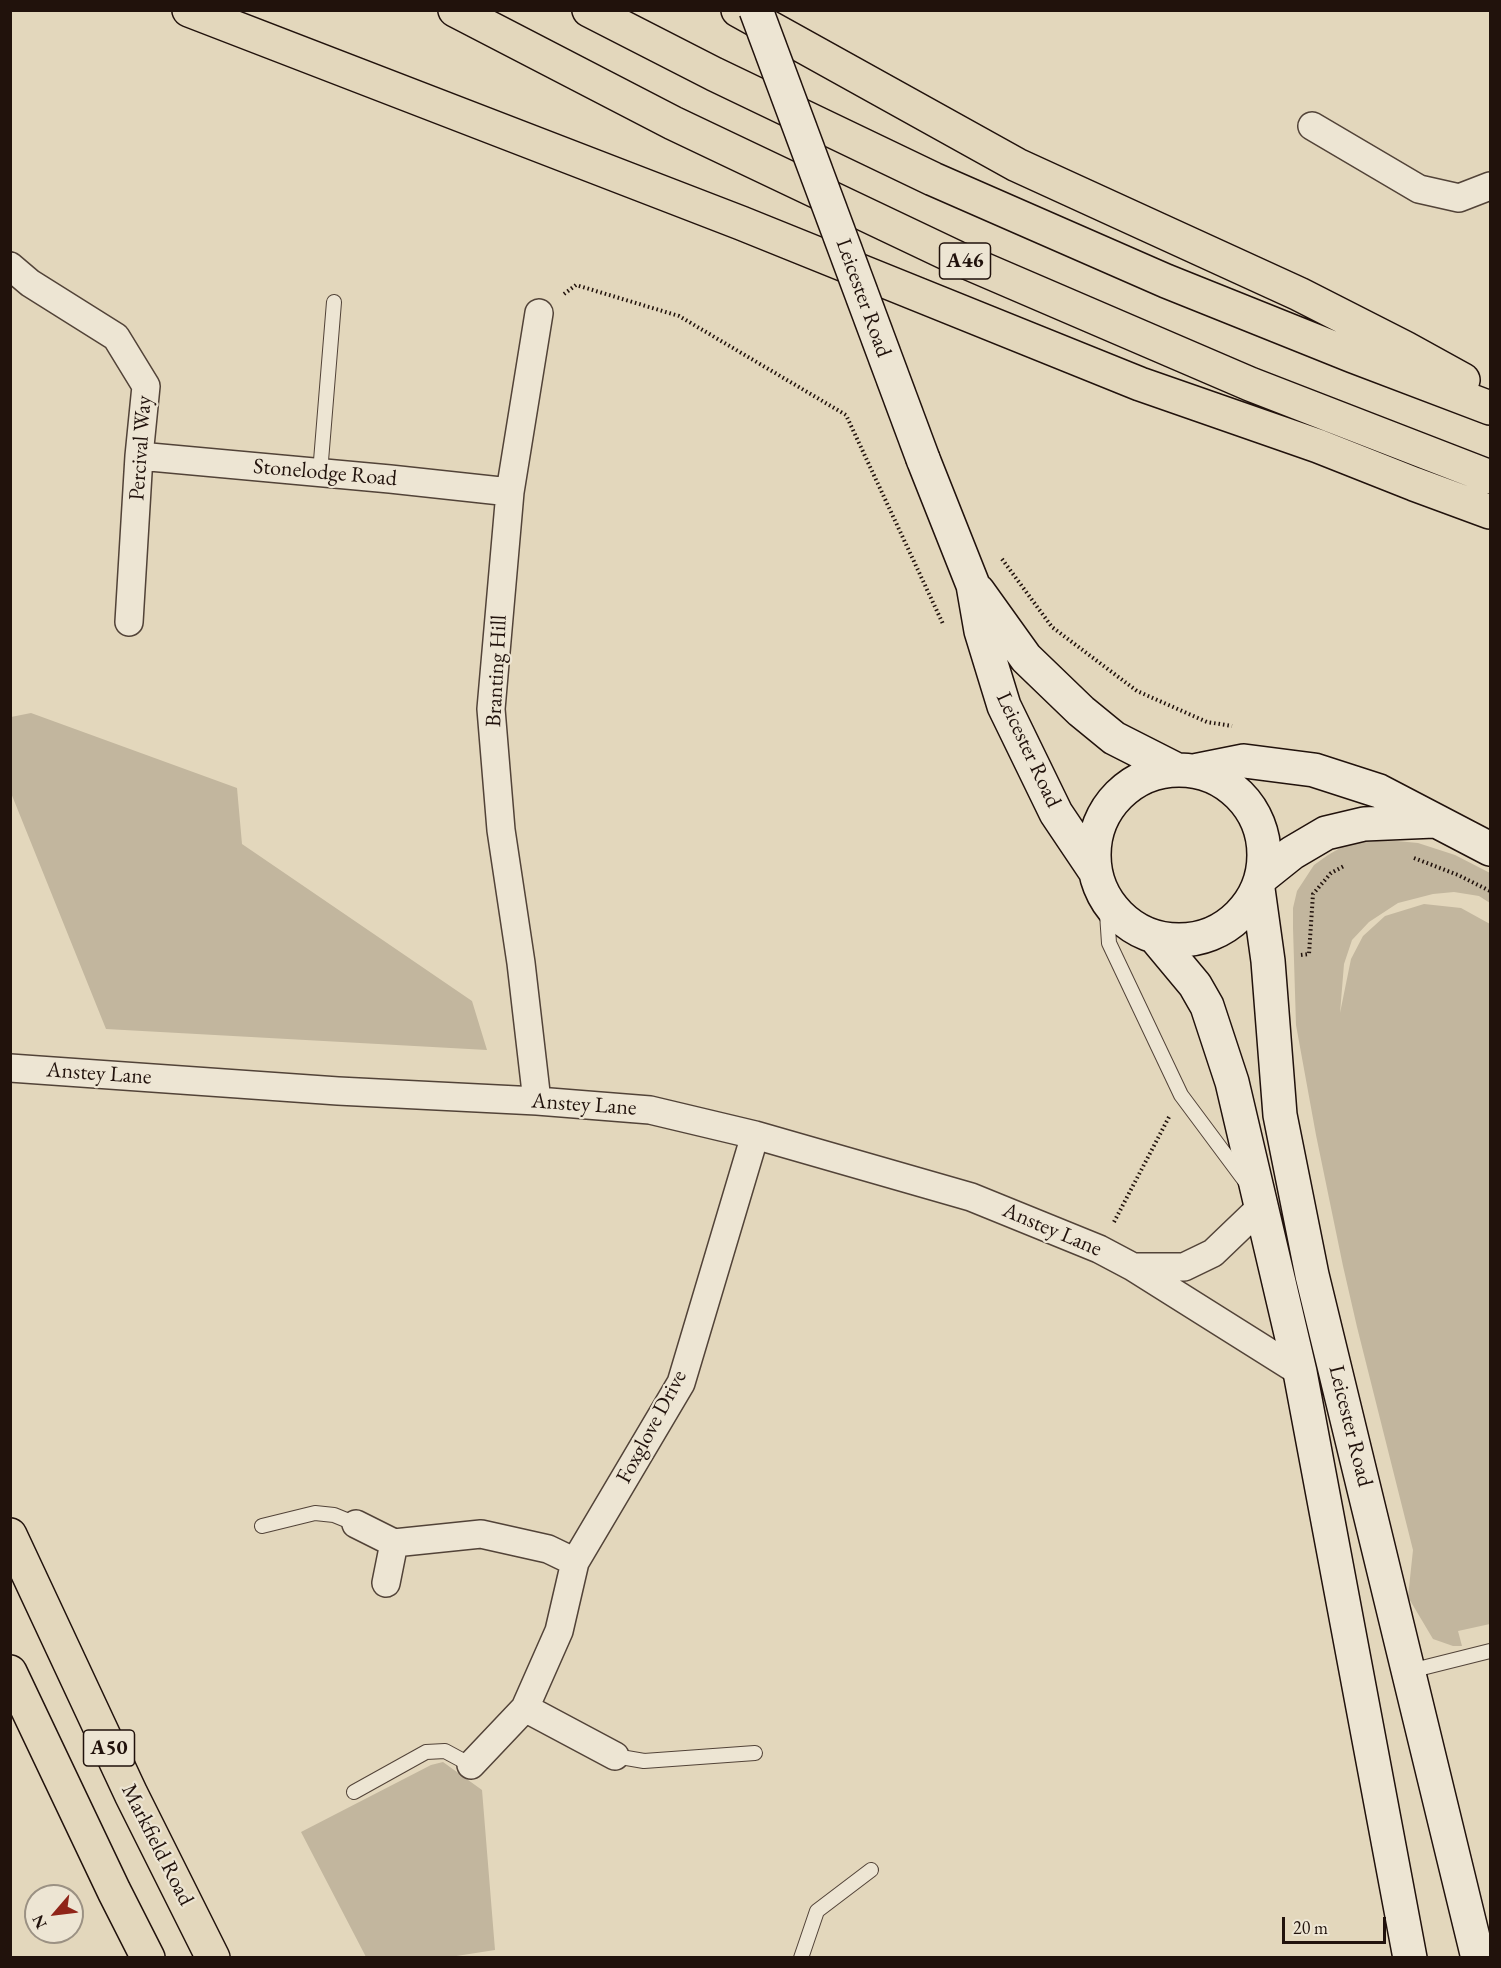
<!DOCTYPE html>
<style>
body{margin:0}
#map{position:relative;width:1501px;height:1968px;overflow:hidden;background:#e3d7bc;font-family:"EB Garamond",serif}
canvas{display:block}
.frame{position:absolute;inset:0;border:12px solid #21120c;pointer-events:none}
.north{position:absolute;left:24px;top:1884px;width:60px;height:60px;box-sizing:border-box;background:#ede5d3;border:2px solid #9b9183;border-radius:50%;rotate:242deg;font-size:16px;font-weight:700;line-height:24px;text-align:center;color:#21120c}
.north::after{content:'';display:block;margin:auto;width:21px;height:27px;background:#8f2418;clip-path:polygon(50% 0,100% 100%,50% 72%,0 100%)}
.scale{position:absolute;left:1282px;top:1917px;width:104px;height:27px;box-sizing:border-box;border:3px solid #21120c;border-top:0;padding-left:8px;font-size:18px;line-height:21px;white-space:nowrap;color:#21120c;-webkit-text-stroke:4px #ede5d3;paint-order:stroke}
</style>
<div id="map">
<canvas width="1501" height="1968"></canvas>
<div class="frame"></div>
<div class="north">N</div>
<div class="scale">20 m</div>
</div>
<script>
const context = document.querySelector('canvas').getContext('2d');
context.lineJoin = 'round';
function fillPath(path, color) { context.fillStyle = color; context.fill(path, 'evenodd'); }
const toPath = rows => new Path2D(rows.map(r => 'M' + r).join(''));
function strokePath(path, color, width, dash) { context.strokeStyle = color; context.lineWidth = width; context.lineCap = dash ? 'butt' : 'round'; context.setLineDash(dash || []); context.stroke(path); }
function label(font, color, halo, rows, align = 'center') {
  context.font = font + ' "EB Garamond",serif'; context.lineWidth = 4.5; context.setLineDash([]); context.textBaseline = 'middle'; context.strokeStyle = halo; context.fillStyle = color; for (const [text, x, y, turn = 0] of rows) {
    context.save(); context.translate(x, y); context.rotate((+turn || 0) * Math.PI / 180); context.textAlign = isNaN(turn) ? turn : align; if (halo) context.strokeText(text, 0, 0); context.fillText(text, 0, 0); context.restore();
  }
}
const green = toPath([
 [31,713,237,788,242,844,472,1001,487,1050,106,1029,11,793,11,717],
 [1386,840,1418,843,1455,855,1490,873,1490,903,1479,896,1454,892,1433,894,1398,903,1369,922,1352,940,1344,964,1340,1013,1351,959,1363,936,1385,916,1424,904,1461,908,1490,924,1490,1624,1458,1631,1462,1646,1453,1646,1433,1639,1408,1597,1413,1550,1357,1327,1343,1266,1316,1135,1296,1025,1293,928,1293,908,1297,891,1314,865,1328,855,1342,847,1357,843],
 [443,1762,482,1790,495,1950,450,1957,366,1957,301,1832,431,1765]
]);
const path = toPath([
 [564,294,576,285,679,316,846,415,943,624],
 [1002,559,1052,627,1137,691,1207,722,1232,726],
 [1414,858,1458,875,1490,891],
 [1301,955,1309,954,1313,894,1331,873,1344,866,1343,865],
 [1114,1222,1169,1117]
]);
const lane = toPath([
 [320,473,334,302],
 [1106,899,1109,943,1181,1095,1245,1181],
 [262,1526,315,1513,334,1515,356,1524],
 [1410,1671,1490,1651],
 [615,1756,644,1761,755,1753],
 [354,1792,426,1752,445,1751,471,1765],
 [801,1958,817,1911,871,1870]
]);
const street = toPath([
 [1312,126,1419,189,1459,198,1490,186],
 [10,266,30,283,116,337,146,386,139,456,129,622],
 [139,456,390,479,510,492],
 [10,1068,338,1091,537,1101,650,1110,755,1135,971,1197,1099,1249,1133,1267,1300,1372],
 [537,1101,521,963,501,830,491,709,510,492,539,313],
 [1134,1267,1184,1267,1213,1253,1261,1207],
 [356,1524,394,1543,481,1534,548,1549,575,1562],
 [386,1583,394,1543],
 [525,1708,615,1756],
 [471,1765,525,1708,559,1631,575,1562,681,1383,755,1135]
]);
const secondary = toPath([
 [923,459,973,585,981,631,1004,706,1056,813,1095,871],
 [978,591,1026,658,1081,711,1114,738,1177,770],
 '1094 855a85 85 0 1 1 170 0a85 85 0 1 1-170 0Z',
 [1194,771,1244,761,1314,770,1379,791,1490,849],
 [1262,877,1292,853,1326,833,1364,824,1434,821],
 [1258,889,1268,961,1280,1115,1312,1275,1478,1958],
 [1155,937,1195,985,1207,1006,1232,1082,1300,1372,1410,1958]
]);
const highway = toPath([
 [189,10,741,223,1140,384,1318,446,1414,484,1490,512],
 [455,10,673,123,957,258,1250,384,1490,477],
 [589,10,714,74,933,179,1166,281,1353,356,1490,408],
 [738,10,1017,165,1299,294,1405,348,1463,380],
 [10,1535,131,1794,213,1958],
 [10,1672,114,1891,148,1958]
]);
const secondaryBridge = toPath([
 [756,10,923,459]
]);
const shields = [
 [965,261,51],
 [109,1748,51]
];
const shieldNames = [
 ["A46",965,261],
 ["A50",109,1748]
];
const streetNames = [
 ["Leicester Road",863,298,70],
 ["Percival Way",141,448,-86],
 ["Stonelodge Road",325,473,5],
 ["Branting Hill",497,671,-87],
 ["Leicester Road",1028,750,65],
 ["Anstey Lane",99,1074,4],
 ["Anstey Lane",584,1105,4],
 ["Anstey Lane",1052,1230,23],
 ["Leicester Road",1350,1426,76],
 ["Foxglove Drive",652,1427,-62],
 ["Markfield Road",157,1845,63]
];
fillPath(green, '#c2b69e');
strokePath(lane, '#524338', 16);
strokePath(street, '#524338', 30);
strokePath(secondary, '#21120c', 36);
strokePath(highway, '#21120c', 36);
strokePath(path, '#21120c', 4, [1.5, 3]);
strokePath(lane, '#ede5d3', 14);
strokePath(street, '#ede5d3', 27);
strokePath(secondary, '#ede5d3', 33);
strokePath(highway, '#e3d7bc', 33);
strokePath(secondaryBridge, '#21120c', 36, []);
strokePath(secondaryBridge, '#ede5d3', 33);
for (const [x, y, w] of shields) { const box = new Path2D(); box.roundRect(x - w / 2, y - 18, w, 36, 4.5); context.fillStyle = '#ede5d3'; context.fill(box); strokePath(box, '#21120c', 1.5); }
label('bold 21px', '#21120c', null, shieldNames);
label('22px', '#21120c', '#ede5d3', streetNames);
</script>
